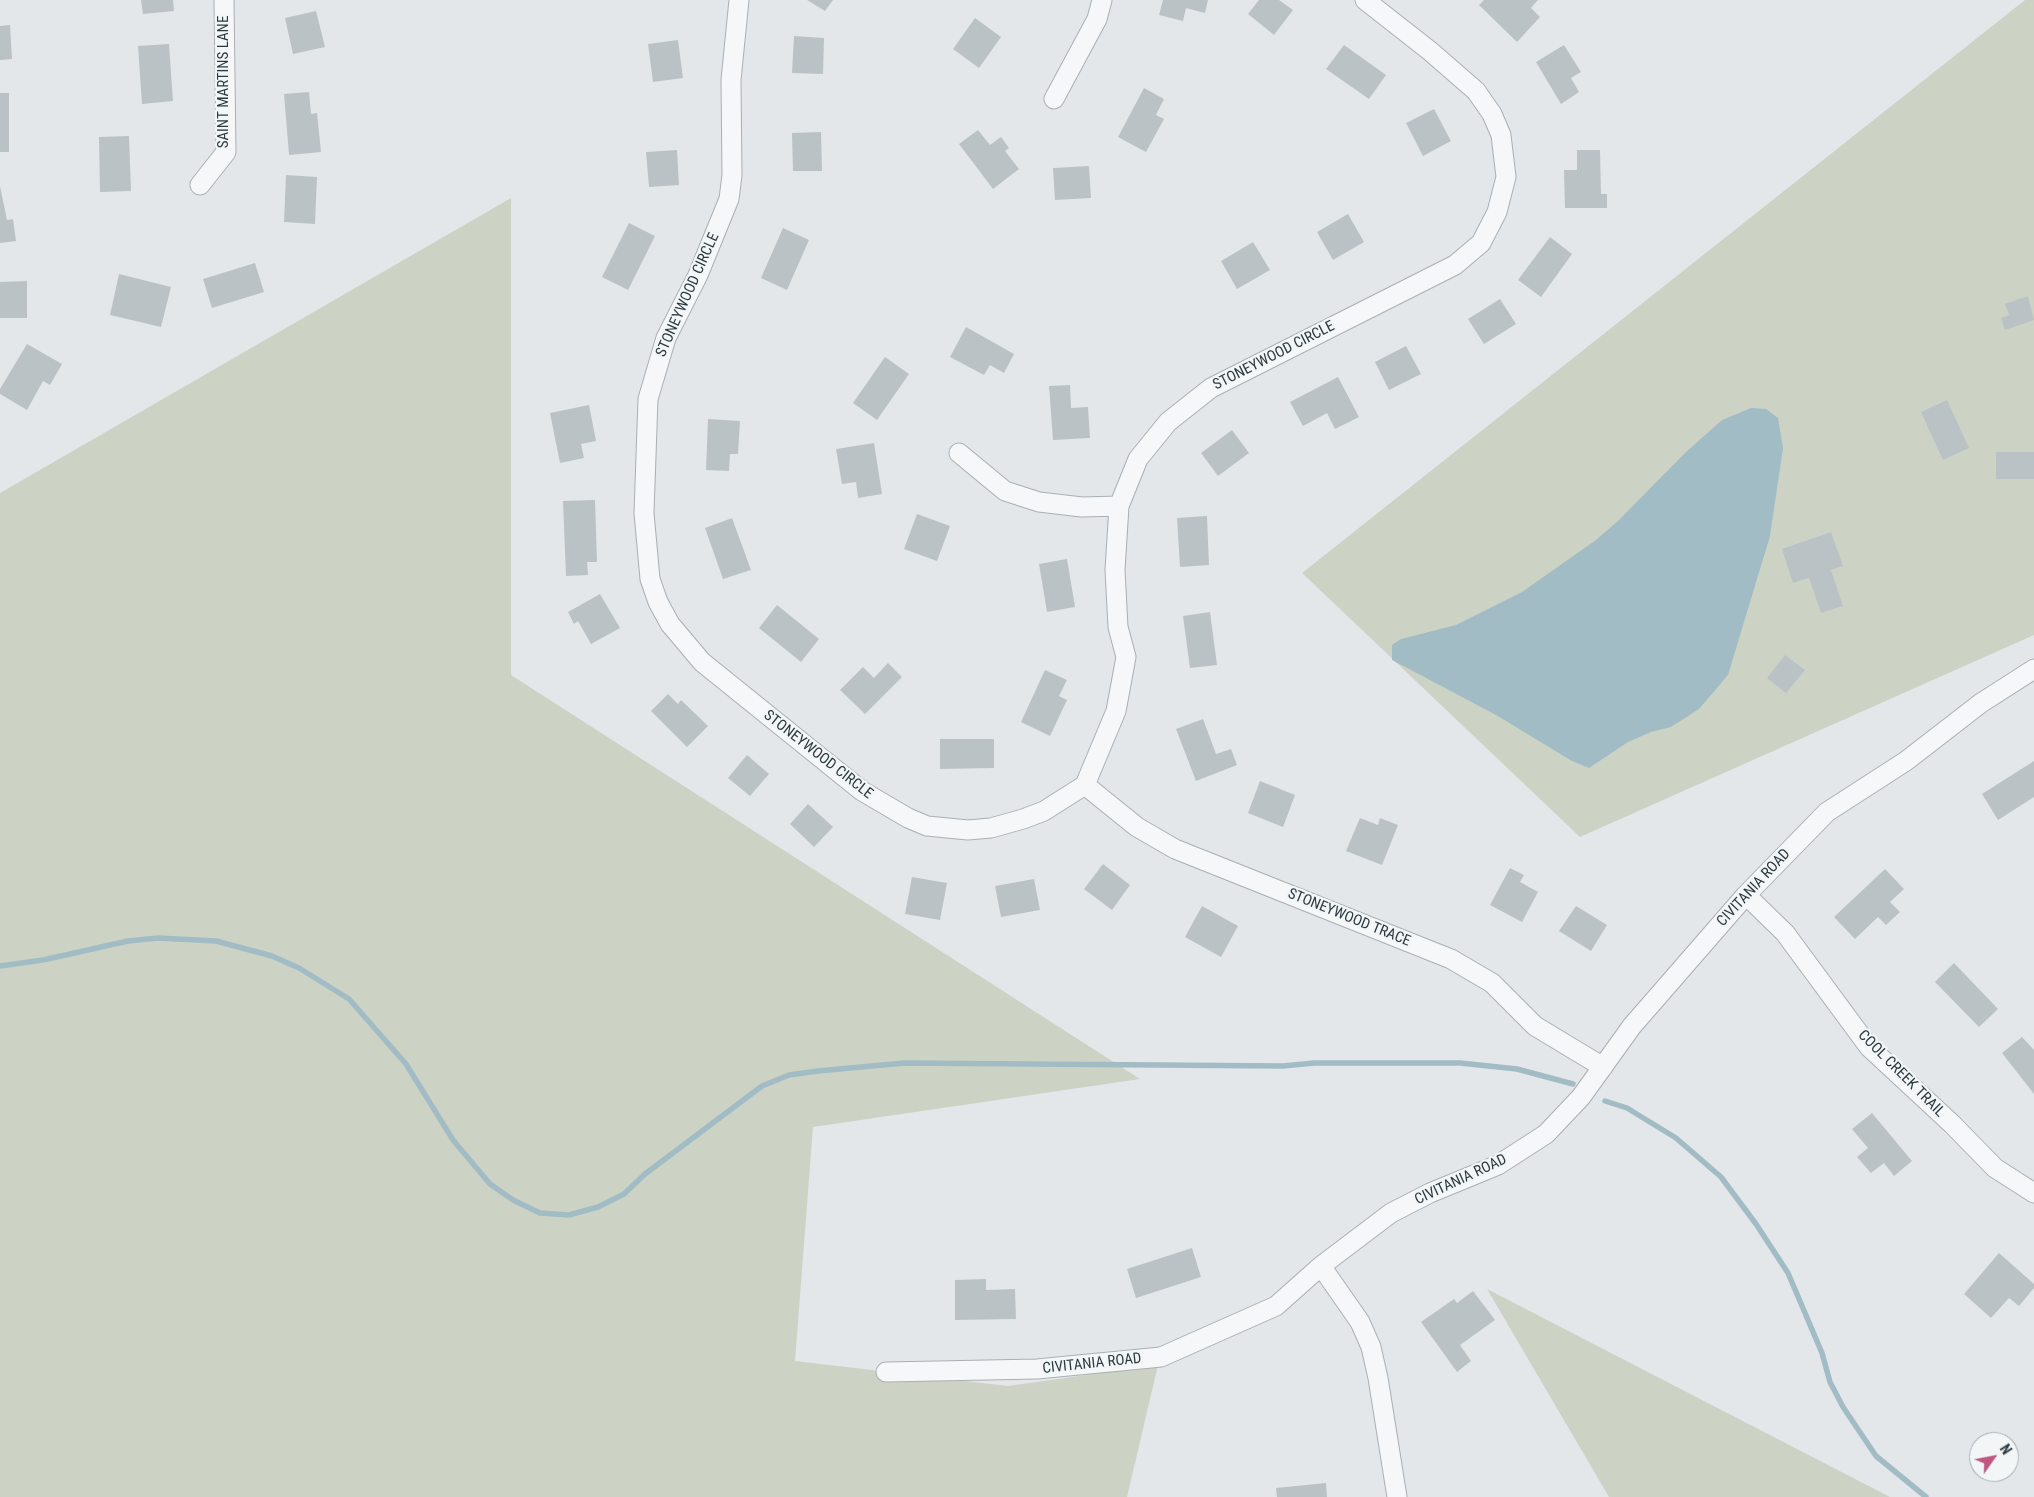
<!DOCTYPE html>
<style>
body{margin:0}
#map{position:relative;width:2034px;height:1497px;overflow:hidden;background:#e3e7ea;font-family:"Roboto Condensed",sans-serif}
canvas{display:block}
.north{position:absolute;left:1969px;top:1432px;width:50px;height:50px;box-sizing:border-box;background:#f2f6f7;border:1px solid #a3aaae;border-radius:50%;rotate:57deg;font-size:14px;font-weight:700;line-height:20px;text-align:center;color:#2d3940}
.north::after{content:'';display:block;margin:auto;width:18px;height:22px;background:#c05681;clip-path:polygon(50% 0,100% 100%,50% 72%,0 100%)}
</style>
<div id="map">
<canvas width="2034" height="1497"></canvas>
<div class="north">N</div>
</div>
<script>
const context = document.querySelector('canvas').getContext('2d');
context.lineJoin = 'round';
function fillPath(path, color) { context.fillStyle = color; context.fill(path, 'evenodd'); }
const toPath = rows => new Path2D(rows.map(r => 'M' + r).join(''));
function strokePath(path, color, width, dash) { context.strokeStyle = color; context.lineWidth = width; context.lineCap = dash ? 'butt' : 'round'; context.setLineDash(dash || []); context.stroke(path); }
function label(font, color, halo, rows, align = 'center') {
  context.font = font + ' "Roboto Condensed",sans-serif'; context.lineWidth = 4.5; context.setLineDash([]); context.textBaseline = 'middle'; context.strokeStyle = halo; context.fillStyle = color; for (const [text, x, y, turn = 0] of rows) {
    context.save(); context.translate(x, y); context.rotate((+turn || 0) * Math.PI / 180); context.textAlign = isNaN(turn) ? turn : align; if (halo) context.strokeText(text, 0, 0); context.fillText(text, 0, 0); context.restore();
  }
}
const green = toPath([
 [2025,0,2034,0,2034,635,1580,837,1302,573],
 [511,198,511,675,1140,1079,813,1127,795,1361,1008,1386,1158,1365,1127,1497,0,1497,0,493],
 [1487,1289,1890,1497,1609,1497]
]);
const water = toPath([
 [1751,408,1766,409,1778,418,1783,448,1770,536,1728,675,1699,709,1671,727,1651,732,1628,742,1589,768,1572,761,1496,715,1392,660,1392,645,1401,639,1456,625,1522,592,1596,540,1618,521,1686,452,1722,420]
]);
const stream = toPath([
 [0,966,43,960,128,941,158,938,216,941,272,956,299,968,349,999,406,1064,453,1140,490,1184,513,1200,540,1213,569,1215,598,1207,624,1194,645,1174,762,1086,789,1075,818,1071,904,1063,1283,1066,1314,1063,1460,1063,1517,1069,1573,1084],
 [1605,1101,1627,1108,1676,1138,1721,1177,1756,1224,1788,1273,1822,1353,1830,1382,1843,1407,1876,1456,1926,1497]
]);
const building = toPath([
 [141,0,173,0,174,11,143,14],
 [807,0,833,0,825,11],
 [1163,0,1208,0,1205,13,1186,8,1183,21,1159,15],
 [1259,0,1279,0,1293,10,1274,35,1248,14],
 [1484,0,1538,0,1531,8,1540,17,1517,42,1479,5],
 [316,11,325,47,293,54,285,18],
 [975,18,1001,37,979,68,953,49],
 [10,25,12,59,0,60,0,26],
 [794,36,824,38,823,74,792,73],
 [678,40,683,78,653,82,648,44],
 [169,44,173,101,142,104,138,46],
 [1344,45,1386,75,1369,99,1326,69],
 [1564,45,1581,72,1571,78,1579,92,1561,104,1536,62],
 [1144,88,1164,99,1156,115,1164,119,1146,152,1118,137],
 [309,92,311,114,317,113,321,152,289,155,284,94],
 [0,93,9,93,9,152,0,152],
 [1434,109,1451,141,1423,156,1406,123],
 [978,130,990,145,1001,137,1009,148,1005,151,1019,169,993,189,959,144],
 [821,132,822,171,793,171,792,133],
 [129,136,131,191,100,192,99,137],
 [677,150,679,185,649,187,646,152],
 [1577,150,1600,150,1601,194,1607,194,1607,208,1565,208,1564,170,1577,170],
 [1089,166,1091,198,1055,200,1053,168],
 [286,175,317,177,315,224,284,222],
 [0,186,7,220,13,219,16,241,0,243],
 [1348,214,1364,242,1333,260,1317,232],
 [629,223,655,236,628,290,602,277],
 [783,228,809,240,787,290,761,278],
 [1550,237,1572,254,1541,297,1518,280],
 [1253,242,1270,270,1237,289,1221,261],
 [255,263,264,292,212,308,203,279],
 [119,274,171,287,161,327,110,315],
 [27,281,27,318,0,318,0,282],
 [2028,296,2034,320,2005,330,2001,318,2009,315,2005,304],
 [1500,299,1516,324,1484,344,1468,319],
 [966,327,1014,354,1004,373,990,365,984,375,950,357],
 [27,344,62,364,50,385,43,381,27,410,0,394,0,389],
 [1406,346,1421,374,1389,390,1375,362],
 [885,357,909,374,877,420,853,403],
 [1338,377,1359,417,1335,429,1327,413,1303,426,1290,402],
 [1070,385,1071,408,1088,407,1090,438,1053,440,1049,386],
 [1947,400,1969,448,1943,460,1921,412],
 [589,405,596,441,581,444,584,458,560,463,550,413],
 [708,419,740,421,738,454,730,454,729,471,706,470],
 [1232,430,1249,453,1218,476,1201,453],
 [874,443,882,494,858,498,856,482,842,484,836,449],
 [1996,452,2034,452,2034,479,1996,479],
 [595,500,597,562,587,562,588,575,566,576,563,501],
 [917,514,950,526,937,561,904,549],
 [1207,516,1209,565,1180,567,1177,518],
 [732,518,751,570,723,579,705,528],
 [1831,532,1843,566,1831,570,1843,606,1821,613,1809,578,1793,583,1782,549],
 [1067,559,1075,607,1047,612,1039,564],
 [600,594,620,628,591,644,578,621,574,624,568,612],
 [777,605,819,639,801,662,759,628],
 [1210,612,1217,665,1190,668,1183,616],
 [1785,655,1805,670,1786,693,1767,678],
 [888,663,902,677,865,714,840,690,863,667,874,678],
 [1045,670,1067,680,1059,696,1067,700,1050,736,1021,722],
 [668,694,678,704,681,700,708,726,687,747,651,711],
 [1203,719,1216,754,1231,749,1237,765,1196,781,1176,729],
 [940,739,994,739,994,768,940,769],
 [747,755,769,774,750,796,728,778],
 [2034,761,2034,797,1998,820,1982,794],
 [1260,781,1295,795,1283,827,1248,813],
 [808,804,833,827,814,847,790,824],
 [1360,818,1378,825,1380,818,1398,825,1382,865,1346,851],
 [1103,864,1130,885,1112,910,1084,889],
 [1510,868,1524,875,1520,882,1538,892,1522,922,1490,905],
 [1885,869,1904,889,1890,902,1900,912,1886,925,1878,917,1855,939,1834,917],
 [912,877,947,883,940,920,905,914],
 [1034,879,1040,910,1001,917,995,886],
 [1202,906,1238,926,1221,957,1185,937],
 [1576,906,1607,925,1591,951,1559,931],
 [1954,963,1998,1009,1979,1027,1935,982],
 [2022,1037,2034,1050,2034,1094,2002,1053],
 [1872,1113,1912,1161,1894,1176,1884,1163,1871,1173,1857,1157,1868,1148,1852,1129],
 [1192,1248,1201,1277,1136,1298,1127,1269],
 [1999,1253,2034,1284,2034,1288,2019,1306,2009,1298,1991,1318,1964,1294],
 [986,1279,986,1290,1015,1289,1016,1319,955,1320,955,1280],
 [1473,1291,1495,1320,1460,1345,1471,1361,1457,1372,1421,1322,1454,1299,1457,1303],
 [1326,1483,1327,1497,1277,1497,1276,1488]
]);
const minor = toPath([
 [739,0,731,80,732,175,729,199,698,275,666,338,648,399,644,513,650,579,658,602,670,624,702,662,862,791,908,818,927,826,968,830,991,828,1023,819,1044,811,1085,785,1116,711,1126,657,1118,627,1115,570,1119,506,1138,459,1168,422,1211,388,1455,265,1481,243,1497,212,1506,177,1501,135,1492,114,1476,91,1430,51,1365,0],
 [1054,99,1097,19,1102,0],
 [200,185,226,152,224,0],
 [959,453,1005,491,1039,502,1082,507,1119,506],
 [1085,785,1137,827,1175,849,1451,959,1492,983,1535,1026,1603,1067],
 [1746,895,1785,933,1869,1047,1952,1124,1995,1168,2034,1193],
 [1321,1266,1360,1322,1371,1347,1378,1378,1397,1497],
 [886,1372,1037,1369,1161,1357,1276,1306,1321,1266,1391,1213,1430,1193,1498,1165,1546,1134,1581,1097,1632,1026,1746,895,1827,812,1906,761,1981,703,2034,669]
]);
const streetNames = [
 ["SAINT MARTINS LANE",224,82,-90],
 ["STONEYWOOD CIRCLE",688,295,-66],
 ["STONEYWOOD CIRCLE",1274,356,-27],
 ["STONEYWOOD CIRCLE",818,755,38],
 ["CIVITANIA ROAD",1754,888,-47],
 ["STONEYWOOD TRACE",1349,918,22],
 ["COOL CREEK TRAIL",1901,1074,45],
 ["CIVITANIA ROAD",1461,1180,-25],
 ["CIVITANIA ROAD",1092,1364,-6]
];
fillPath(green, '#ccd3c5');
fillPath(water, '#a2bcc5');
strokePath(stream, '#a2bcc5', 5.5);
fillPath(building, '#bbc2c6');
strokePath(minor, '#a9afb4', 21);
strokePath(minor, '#f5f7f8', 19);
label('15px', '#2d3940', '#f2f6f7', streetNames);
</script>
